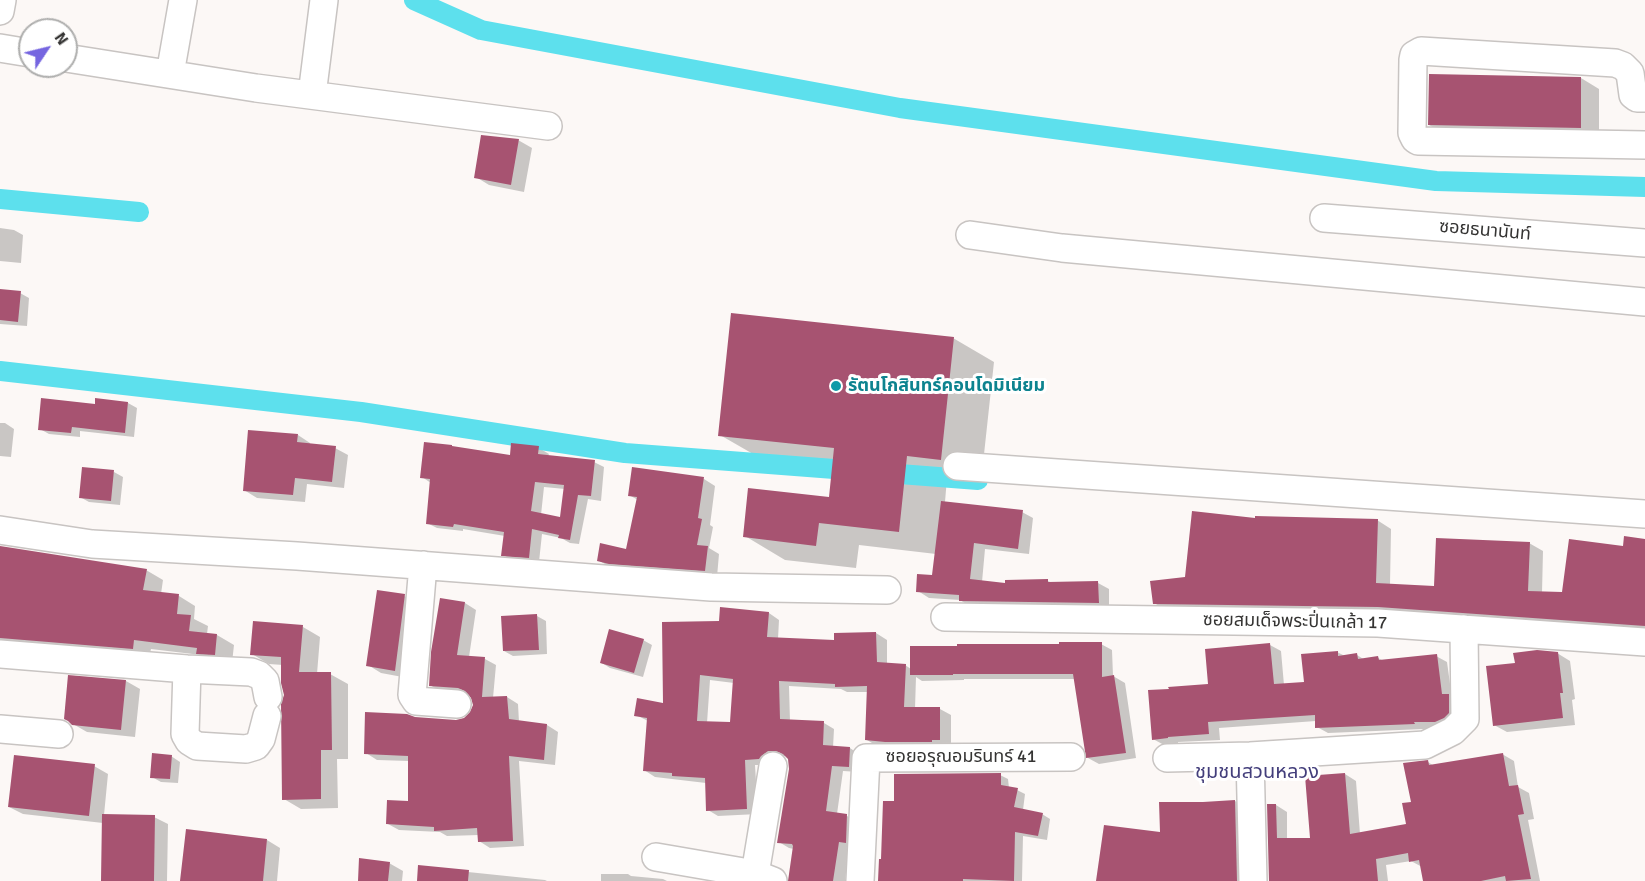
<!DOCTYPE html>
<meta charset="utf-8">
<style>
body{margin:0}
#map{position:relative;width:1645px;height:881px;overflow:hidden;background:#fcf8f6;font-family:Signika,sans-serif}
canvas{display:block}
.north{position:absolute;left:18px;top:18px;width:60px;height:60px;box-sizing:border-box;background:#fff;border:2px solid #aeaead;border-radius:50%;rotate:55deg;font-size:16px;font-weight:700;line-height:24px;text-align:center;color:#353433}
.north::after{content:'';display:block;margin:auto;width:21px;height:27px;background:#7565e0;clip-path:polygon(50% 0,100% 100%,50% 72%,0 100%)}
</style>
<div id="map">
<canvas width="1645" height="881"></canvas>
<div class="north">N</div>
</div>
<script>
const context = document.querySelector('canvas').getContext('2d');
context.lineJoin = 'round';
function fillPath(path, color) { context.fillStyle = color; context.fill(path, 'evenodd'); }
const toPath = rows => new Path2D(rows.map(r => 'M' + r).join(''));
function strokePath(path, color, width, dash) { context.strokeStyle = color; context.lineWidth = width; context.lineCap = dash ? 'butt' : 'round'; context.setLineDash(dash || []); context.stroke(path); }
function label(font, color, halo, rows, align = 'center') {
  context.font = font + ' Signika,"Noto Sans Thai",sans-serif'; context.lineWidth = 6; context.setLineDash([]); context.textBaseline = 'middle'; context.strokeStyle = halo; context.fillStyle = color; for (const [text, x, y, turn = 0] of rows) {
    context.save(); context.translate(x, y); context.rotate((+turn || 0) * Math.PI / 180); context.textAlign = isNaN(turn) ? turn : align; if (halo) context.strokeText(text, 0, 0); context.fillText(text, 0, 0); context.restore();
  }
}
const shadow = toPath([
 [1581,78,1599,89,1599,138,1448,135,1429,125],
 [518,140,532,148,524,192,489,185,476,177],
 [0,228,14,230,23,235,21,263,0,261],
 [0,291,20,293,29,298,27,326,0,324],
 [953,338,994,362,981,482,947,478,945,502,1022,512,1033,518,1029,554,985,549,982,582,1006,585,1048,581,1052,583,1098,583,1109,589,1109,609,971,607,960,600,929,598,918,591,934,577,936,554,859,545,856,568,785,560,745,536,830,499,833,466,760,458,720,435],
 [128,403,137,408,134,437,80,431,80,437,49,434,40,429,96,406],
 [0,423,5,423,14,429,11,457,0,456],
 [298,435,310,443,310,445,335,448,348,455,344,488,307,484,305,502,257,498,244,490],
 [539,448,549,454,548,456,594,462,604,467,601,501,588,499,579,544,570,543,561,538,542,534,539,562,513,560,503,555,505,536,463,529,463,531,437,528,427,523,431,483,422,477,511,457],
 [544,487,565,489,562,519,541,515],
 [114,472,123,477,120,505,89,502,80,497],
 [704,479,715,486,710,525,713,527,709,548,719,554,717,577,610,567,598,560,628,551,638,500,629,495],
 [1256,520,1377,520,1391,529,1390,585,1435,587,1529,543,1543,551,1542,593,1563,594,1624,548,1645,541,1645,632,1168,611,1154,603,1186,579],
 [0,547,146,570,163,580,161,594,179,596,195,606,194,619,208,626,207,634,217,635,234,645,232,663,215,663,201,655,151,649,149,658,0,649],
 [404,596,418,603,408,678,381,673,368,665],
 [441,599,465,603,476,610,469,657,485,659,496,665,493,698,507,697,518,704,519,722,547,725,558,732,555,765,519,761,524,846,490,848,479,841,479,835,447,836,440,832,399,830,388,824,410,802,409,761,377,760,366,753,415,718,456,721,464,720,471,714,474,705,470,694,441,692,430,685],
 [769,613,779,620,778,639,835,641,876,633,887,640,887,664,905,665,911,669,1101,644,1112,650,1113,676,1125,683,1136,758,1099,764,1088,758,1075,679,964,679,964,680,922,681,916,677,915,709,940,709,951,715,951,745,877,746,867,740,868,692,847,692,841,689,789,686,790,721,824,723,834,729,833,748,850,748,860,755,859,772,843,771,837,814,847,816,858,822,849,847,845,881,790,881,794,849,789,848,779,842,790,769,789,758,787,756,779,756,770,765,755,765,758,814,718,816,708,810,706,783,655,777,644,770,648,721,636,715,665,705,720,623],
 [710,680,734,683,731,724,707,723],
 [537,616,546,621,547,654,513,656,504,651],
 [303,627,320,637,317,674,330,674,348,684,348,759,337,759,338,808,301,809,284,799,285,695,283,665,269,664,252,654],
 [643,640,652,645,643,677,610,668,602,663],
 [1270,645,1281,651,1284,685,1306,683,1337,652,1345,656,1357,655,1365,660,1378,658,1384,661,1436,656,1447,662,1452,698,1459,702,1447,728,1328,733,1317,727,1316,721,1219,728,1220,740,1178,742,1178,744,1164,745,1153,739,1210,685],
 [1557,653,1570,661,1575,699,1572,700,1575,725,1507,732,1494,725,1516,664],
 [69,677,126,681,140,689,135,737,87,732,73,724],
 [1502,754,1514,761,1518,787,1529,793,1534,819,1528,820,1540,881,1425,881,1422,867,1411,861,1386,865,1388,881,1270,881,1268,805,1276,805,1287,812,1287,840,1312,840,1307,777,1345,774,1356,781,1360,834,1408,825,1412,803,1428,762,1434,766],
 [171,756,180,762,178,783,161,782,152,777],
 [94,766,108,774,104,815,154,817,168,824,167,881,103,881,103,823,23,814,9,807],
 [1000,775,1008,779,1009,788,1017,790,1025,794,1023,810,1042,814,1050,819,1047,840,1023,836,1022,881,879,881,895,803],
 [1235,801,1250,810,1252,881,1098,881,1161,834],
 [267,840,280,848,277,881,182,881],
 [389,863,403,871,402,881,359,881],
 [420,867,545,880,547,881,418,881],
 [601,874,628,874,631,876,663,879,667,881,601,881]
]);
const canal = toPath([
 [414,0,481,30,900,108,1436,181,1645,187],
 [0,199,139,212],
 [0,371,361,412,625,453,978,480]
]);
const building = toPath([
 [1429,74,1581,77,1581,128,1428,125],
 [481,135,519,139,511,185,474,178],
 [0,289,21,291,18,322,0,320],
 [731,313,954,337,941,460,907,456,899,532,819,523,816,546,743,537,748,488,829,497,834,448,718,436],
 [41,398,95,404,95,398,128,402,125,433,72,427,71,433,38,430],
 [248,430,298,434,297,442,336,446,332,482,295,478,293,495,243,491],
 [424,442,452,445,452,446,510,455,511,443,539,446,538,454,595,460,591,496,578,495,570,540,558,538,559,535,532,529,529,558,501,556,504,532,454,524,453,527,426,524,430,479,420,478],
 [535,482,564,485,560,517,531,511],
 [82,467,114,470,111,501,79,498],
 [632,467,704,477,698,518,702,519,697,545,708,546,705,571,609,564,597,561,600,543,626,549,637,497,628,496],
 [941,501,1023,510,1018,549,974,543,970,579,1005,583,1005,580,1048,579,1048,582,1098,581,1099,603,959,601,959,595,916,592,917,574,932,575],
 [1192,511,1255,518,1255,516,1378,519,1376,583,1434,586,1436,538,1530,542,1528,591,1562,592,1569,539,1623,546,1624,536,1645,539,1645,626,1378,607,1153,604,1150,581,1185,577],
 [0,546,147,569,143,590,179,594,177,614,191,615,189,631,217,634,215,655,196,654,197,648,134,640,133,649,0,638],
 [377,590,405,594,395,671,366,666],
 [440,598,465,602,457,655,485,657,482,697,507,696,509,719,547,724,544,760,509,756,513,841,478,842,477,828,434,831,434,827,386,824,387,800,408,801,408,756,364,754,365,712,407,714,415,717,456,720,464,718,470,712,473,705,471,698,465,691,458,688,429,686,431,652],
 [720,607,769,612,767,637,834,640,834,633,876,632,877,662,906,664,904,707,940,707,940,740,932,740,932,742,885,742,865,740,867,686,835,687,835,684,779,681,780,719,824,721,823,745,850,747,849,767,832,766,826,811,847,814,846,843,839,842,833,881,788,881,793,846,792,844,777,843,789,769,788,759,783,754,776,751,768,751,761,756,759,759,745,760,747,809,706,811,705,778,672,776,672,773,643,771,647,718,634,716,637,698,663,703,662,622,719,621],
 [700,675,733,679,730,722,697,721],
 [537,614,539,650,503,651,501,616],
 [253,621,303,625,299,672,331,672,332,750,321,750,321,799,282,800,281,704,284,695,281,683,281,657,250,655],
 [609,629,644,639,634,673,600,663],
 [1059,642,1102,642,1102,677,1114,675,1126,753,1086,758,1073,674,953,674,953,675,910,675,910,646,957,646,957,644,1059,644],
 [1270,643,1274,684,1304,682,1301,654,1338,651,1338,656,1357,653,1358,659,1378,656,1379,660,1437,654,1442,694,1449,694,1449,713,1444,718,1435,722,1414,722,1415,724,1315,728,1315,715,1208,722,1209,734,1168,737,1168,738,1152,740,1148,690,1169,689,1168,687,1208,684,1205,649],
 [1537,650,1558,652,1563,693,1560,693,1563,718,1493,726,1486,666,1515,663,1513,653],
 [68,675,126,680,121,730,72,725,68,721,64,719],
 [152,753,172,755,170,779,150,778],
 [1503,753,1509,786,1518,785,1524,814,1518,815,1531,879,1506,881,1505,876,1481,881,1423,881,1419,860,1409,862,1408,853,1376,859,1378,881,1269,881,1267,804,1276,804,1277,838,1310,838,1305,776,1345,773,1350,834,1406,824,1402,803,1411,802,1403,763,1428,760,1429,765],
 [14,755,95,764,89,816,8,807],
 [1001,773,1001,785,1018,788,1014,807,1043,813,1038,836,1015,832,1014,881,963,879,963,881,878,881,879,859,881,859,883,801,894,801,894,774],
 [1235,800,1237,881,1096,881,1104,825,1160,832,1159,802,1203,802],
 [102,814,155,815,154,881,101,881],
 [186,829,267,839,263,881,180,881],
 [359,858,390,862,388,881,358,881],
 [418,865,469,870,468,881,417,881]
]);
const minor = toPath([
 [0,11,2,0],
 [0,48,30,53],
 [66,58,256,88,548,126],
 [170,74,183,0],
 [312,95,324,0],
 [1645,98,1637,98,1633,95,1630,73,1623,66,1615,63,1421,51,1414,55,1413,60,1412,133,1415,139,1418,141,1645,145],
 [1324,218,1645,243],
 [970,235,1062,248,1645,302],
 [957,466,1645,514],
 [0,530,92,544,297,556,711,587,887,590],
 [423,565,412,695,416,701,457,704],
 [945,617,1378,623,1645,642],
 [0,654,187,669,251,672,259,675,265,681,268,697],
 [187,669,185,734,189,741,197,746,246,749,256,746,261,739,267,716],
 [0,729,59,734],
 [1250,756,1253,881],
 [1167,758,1250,756,1425,745,1453,731,1465,719,1464,629],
 [656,857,755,874,773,881],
 [755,874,773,766],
 [860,881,866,758,1071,757]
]);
const markers = [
 [836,386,6,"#0f9aa8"]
];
const streetNames = [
 ["ซอยธนานันท์",1485,231,5],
 ["ซอยสมเด็จพระปิ่นเกล้า 17",1295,622,1],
 ["ซอยอรุณอมรินทร์ 41",961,757]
];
const cultureNames = [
 ["รัตนโกสินทร์คอนโดมิเนียม",848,386]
];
const neighbourhoodNames = [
 ["ชุมชนสวนหลวง",1257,773]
];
fillPath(shadow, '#0003');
strokePath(canal, '#5de0ed', 20);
fillPath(building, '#a75371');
strokePath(minor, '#c8c4c2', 30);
strokePath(minor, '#fff', 27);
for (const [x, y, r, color] of markers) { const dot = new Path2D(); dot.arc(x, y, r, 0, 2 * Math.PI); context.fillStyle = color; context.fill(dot); strokePath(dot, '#fff', 2); }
label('18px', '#353433', '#fff', streetNames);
label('bold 18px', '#0d838f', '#fff', cultureNames, 'left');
label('20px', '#433e7b', '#fff', neighbourhoodNames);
</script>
